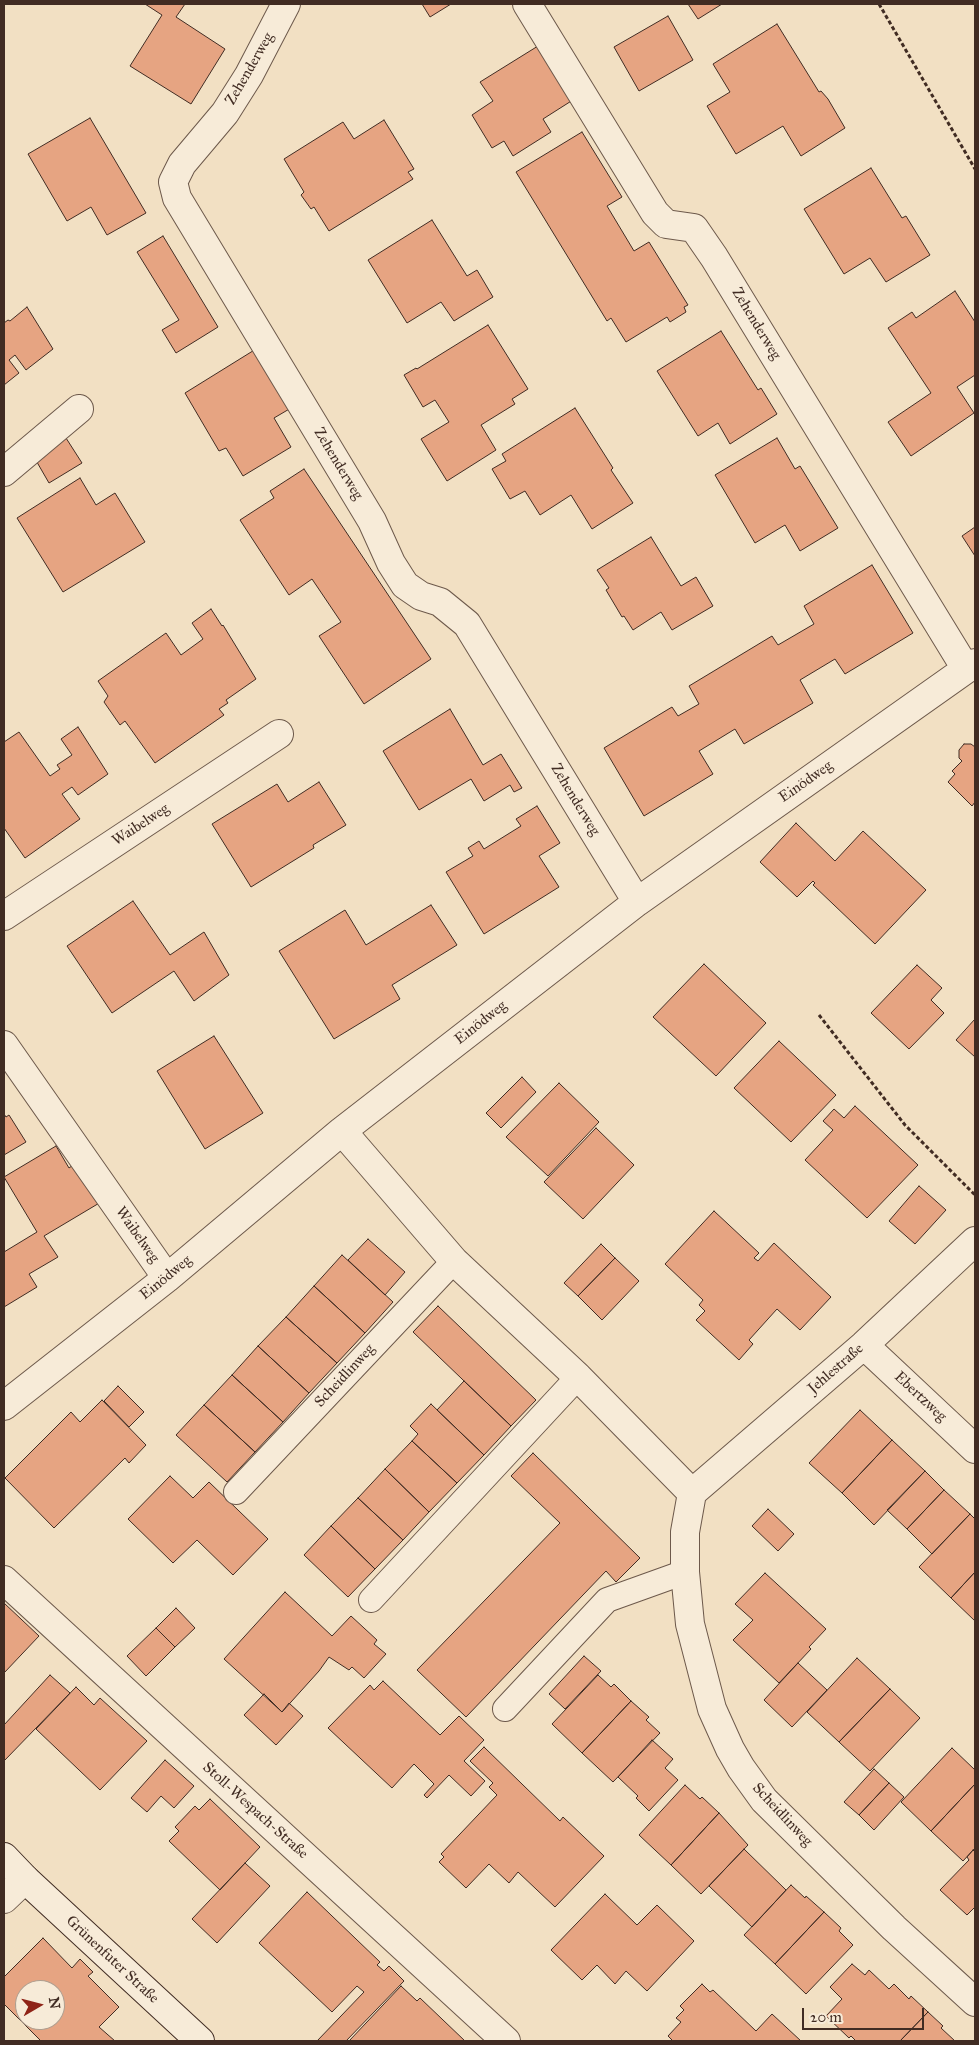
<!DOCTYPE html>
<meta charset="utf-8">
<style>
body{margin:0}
#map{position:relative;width:979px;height:2045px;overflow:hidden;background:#f2e0c3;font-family:"IM FELL Great Primer",serif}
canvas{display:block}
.frame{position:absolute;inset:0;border:5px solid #412c23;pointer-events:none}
.north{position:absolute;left:15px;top:1980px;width:50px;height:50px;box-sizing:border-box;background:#f7ebd8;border:1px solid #ae9f90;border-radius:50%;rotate:82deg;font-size:14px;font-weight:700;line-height:20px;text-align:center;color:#412c23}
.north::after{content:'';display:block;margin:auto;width:18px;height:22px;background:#8f2418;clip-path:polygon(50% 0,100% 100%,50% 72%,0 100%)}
.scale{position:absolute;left:802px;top:2008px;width:122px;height:22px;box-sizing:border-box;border:2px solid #412c23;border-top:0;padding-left:6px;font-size:15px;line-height:18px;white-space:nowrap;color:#412c23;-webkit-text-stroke:4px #f7ebd8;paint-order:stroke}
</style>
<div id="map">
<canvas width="979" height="2045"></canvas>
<div class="frame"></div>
<div class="north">N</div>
<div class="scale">20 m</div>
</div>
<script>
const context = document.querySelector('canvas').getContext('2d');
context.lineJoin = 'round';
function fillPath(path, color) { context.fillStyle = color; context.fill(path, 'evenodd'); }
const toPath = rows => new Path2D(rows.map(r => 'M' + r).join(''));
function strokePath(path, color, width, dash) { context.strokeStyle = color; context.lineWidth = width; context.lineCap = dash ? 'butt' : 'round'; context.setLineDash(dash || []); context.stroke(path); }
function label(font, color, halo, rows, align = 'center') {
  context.font = font + ' "IM FELL Great Primer",serif'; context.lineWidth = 4; context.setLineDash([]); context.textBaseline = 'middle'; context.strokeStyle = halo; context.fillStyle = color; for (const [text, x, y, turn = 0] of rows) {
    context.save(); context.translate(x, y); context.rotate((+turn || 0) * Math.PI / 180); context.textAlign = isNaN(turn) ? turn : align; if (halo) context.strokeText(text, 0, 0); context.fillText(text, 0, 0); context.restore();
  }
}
const building = toPath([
 [145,4,185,4,176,17,225,49,191,104,130,66,162,15,145,4],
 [422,4,451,4,430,17,422,4],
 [688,4,722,4,698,19,688,4],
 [668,16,693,60,639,91,614,47,668,16],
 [777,24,819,92,821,91,828,99,845,128,801,156,783,126,736,154,707,106,730,92,713,64,777,24],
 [538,46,576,98,543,119,551,132,513,156,504,141,492,148,472,115,493,101,480,82,538,46],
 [90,118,146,213,107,235,91,207,67,221,28,154,90,118],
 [384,120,414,169,408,172,413,179,329,231,314,207,311,209,301,195,304,192,284,159,343,122,354,139,384,120],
 [582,132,622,197,607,206,634,251,649,242,688,305,684,307,686,312,670,322,667,317,626,342,611,318,607,321,516,172,582,132],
 [871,168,902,218,906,216,930,255,886,282,870,258,844,274,804,209,871,168],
 [432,220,467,276,477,270,493,297,454,321,441,302,407,323,368,260,432,220],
 [163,236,218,327,176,353,162,330,179,320,137,252,163,236],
 [955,291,975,322,975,375,957,387,974,413,911,456,888,422,931,393,888,328,912,312,916,318,955,291],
 [27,307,53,349,26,370,15,355,9,360,19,373,4,385,4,323,8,320,10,321,27,307],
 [488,325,528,389,512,399,515,404,481,425,496,450,447,481,421,439,449,422,435,400,423,407,404,375,416,368,417,369,488,325],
 [721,331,758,390,761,388,777,414,730,444,718,423,698,436,657,371,721,331],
 [256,349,291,408,274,418,291,447,243,476,226,448,219,451,185,393,256,349],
 [575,408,613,468,611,470,633,503,592,529,571,495,540,515,525,491,510,499,492,469,506,461,502,454,575,408],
 [66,438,82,463,49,483,34,457,66,438],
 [777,438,795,469,800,466,838,528,800,551,785,525,755,543,715,475,777,438],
 [304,469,431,659,364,704,319,636,341,622,312,579,289,595,240,520,274,498,270,491,304,469],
 [80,478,96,505,115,493,145,542,63,592,17,518,80,478],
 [975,527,975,556,962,536,975,527],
 [651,537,681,586,696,577,713,606,672,630,661,612,633,630,624,616,622,617,606,590,609,588,597,570,651,537],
 [872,565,913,633,845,674,835,659,800,680,813,703,744,744,735,729,699,751,713,774,644,816,604,748,672,707,678,716,699,704,689,686,772,636,778,645,814,624,804,606,872,565],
 [211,609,222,626,223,625,256,679,226,700,228,703,219,709,224,715,155,763,125,721,120,725,104,702,108,696,98,681,166,633,181,655,203,639,192,623,211,609],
 [450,709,483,765,501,754,522,788,514,792,510,785,484,801,471,779,419,810,383,751,450,709],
 [78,727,108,774,78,795,72,787,62,794,80,819,25,858,4,828,4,742,19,732,50,776,60,769,57,765,72,755,61,739,78,727],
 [964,744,971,744,975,747,975,802,972,806,948,782,955,774,952,771,962,761,959,758,959,750,964,744],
 [319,782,346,825,313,845,314,848,251,887,212,824,277,784,288,802,319,782],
 [537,806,560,843,539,856,559,887,484,934,446,872,473,856,468,848,479,841,484,849,521,826,516,819,537,806],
 [796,823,835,861,863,831,926,890,875,944,813,885,815,883,813,881,797,897,760,862,796,823],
 [133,901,170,955,204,932,229,975,194,1001,174,971,112,1013,67,946,133,901],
 [431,905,457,945,392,985,400,999,334,1039,279,951,345,910,366,945,431,905],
 [704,964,766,1023,716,1076,653,1017,704,964],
 [917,965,942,988,931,1000,944,1013,909,1049,871,1013,917,965],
 [975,1019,975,1057,956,1040,975,1019],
 [214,1036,263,1113,205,1149,157,1071,214,1036],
 [779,1041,836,1095,791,1142,734,1088,779,1041],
 [522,1077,536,1092,501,1128,486,1113,522,1077],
 [559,1083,599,1122,548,1176,506,1137,559,1083],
 [855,1106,918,1165,867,1218,805,1160,833,1130,823,1121,834,1109,844,1118,855,1106],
 [4,1114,6,1117,9,1115,26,1142,4,1155,4,1114],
 [596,1128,634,1165,583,1219,544,1182,596,1128],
 [56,1146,69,1168,77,1162,101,1202,44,1236,58,1257,29,1274,37,1287,4,1307,4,1252,37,1232,4,1177,56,1146],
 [919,1186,946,1210,915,1244,889,1221,919,1186],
 [714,1211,759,1253,754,1258,758,1261,774,1243,831,1297,800,1330,777,1309,749,1340,753,1344,739,1360,696,1320,705,1311,699,1305,703,1300,665,1264,714,1211],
 [368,1239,405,1272,385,1295,348,1260,368,1239],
 [601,1244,615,1258,578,1296,564,1283,601,1244],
 [342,1255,393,1302,365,1333,314,1286,342,1255],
 [615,1258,639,1281,602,1320,578,1296,615,1258],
 [314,1286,365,1333,337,1363,286,1317,314,1286],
 [438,1306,536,1400,511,1426,413,1332,438,1306],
 [286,1317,337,1363,309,1393,258,1346,286,1317],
 [258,1346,309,1393,283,1422,232,1375,258,1346],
 [232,1375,283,1422,255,1452,204,1405,232,1375],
 [464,1381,511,1426,484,1455,437,1410,464,1381],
 [118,1386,144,1412,129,1427,104,1401,118,1386],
 [102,1400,146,1445,129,1463,125,1458,54,1528,5,1478,71,1412,80,1422,102,1400],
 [431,1404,484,1455,457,1483,412,1441,418,1434,410,1426,431,1404],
 [204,1405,255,1452,227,1482,176,1435,204,1405],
 [860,1410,892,1440,842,1493,809,1463,860,1410],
 [892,1440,925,1471,874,1525,842,1493,892,1440],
 [412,1441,457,1483,429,1512,385,1469,412,1441],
 [533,1453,640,1558,616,1582,606,1571,466,1717,417,1670,560,1523,511,1476,533,1453],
 [385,1469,429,1512,403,1540,358,1498,385,1469],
 [925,1471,944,1490,907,1529,887,1510,925,1471],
 [170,1476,193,1498,209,1482,268,1539,233,1575,197,1540,173,1563,128,1519,170,1476],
 [944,1490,970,1514,932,1554,907,1529,944,1490],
 [358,1498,403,1540,375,1569,331,1526,358,1498],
 [768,1509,794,1534,778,1551,752,1526,768,1509],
 [970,1514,975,1519,975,1572,951,1598,919,1567,970,1514],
 [331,1526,375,1569,348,1597,304,1555,331,1526],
 [975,1572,975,1621,951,1598,975,1572],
 [765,1573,826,1629,809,1647,811,1649,779,1683,733,1640,753,1620,735,1604,765,1573],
 [285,1592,332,1636,351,1616,377,1640,374,1644,386,1654,364,1678,352,1667,349,1670,329,1657,319,1671,282,1712,224,1659,285,1592],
 [4,1603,39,1636,4,1673,4,1603],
 [176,1608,195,1628,175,1647,156,1628,176,1608],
 [156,1628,175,1647,146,1676,127,1656,156,1628],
 [584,1656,601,1671,565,1709,549,1694,584,1656],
 [857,1658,890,1689,839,1742,807,1712,857,1658],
 [798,1663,827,1690,792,1727,764,1700,798,1663],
 [50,1675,70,1693,4,1761,4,1725,50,1675],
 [598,1675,611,1687,614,1684,631,1701,582,1753,552,1724,598,1675],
 [383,1681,440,1735,459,1716,484,1740,464,1761,485,1781,471,1796,449,1775,427,1798,424,1795,434,1784,414,1764,392,1788,328,1728,370,1685,374,1690,383,1681],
 [76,1687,94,1705,100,1698,147,1741,100,1790,36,1729,76,1687],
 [890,1689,920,1718,870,1771,839,1742,890,1689],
 [264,1694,282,1712,289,1703,303,1716,276,1745,244,1715,264,1694],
 [631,1701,649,1717,646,1720,660,1733,613,1782,582,1753,631,1701],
 [652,1740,673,1759,665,1768,678,1780,649,1811,636,1798,638,1796,618,1777,652,1740],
 [484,1747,560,1821,563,1817,604,1856,555,1907,518,1872,509,1883,489,1864,466,1888,439,1862,444,1857,441,1854,497,1795,489,1787,493,1783,470,1761,484,1747],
 [952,1748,975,1770,975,1784,931,1831,901,1802,952,1748],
 [165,1760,194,1786,174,1808,161,1796,147,1812,131,1798,165,1760],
 [874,1769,889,1783,859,1815,844,1802,874,1769],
 [889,1783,904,1797,874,1830,859,1815,889,1783],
 [975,1784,975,1848,963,1861,931,1831,975,1784],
 [685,1785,700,1799,702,1797,719,1813,671,1865,639,1835,685,1785],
 [210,1799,260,1847,220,1890,169,1841,179,1831,175,1827,195,1806,199,1810,210,1799],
 [719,1813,748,1845,701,1894,671,1865,719,1813],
 [744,1849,786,1890,752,1927,709,1886,744,1849],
 [973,1850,975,1852,975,1907,967,1915,940,1890,969,1860,967,1857,973,1850],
 [245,1863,270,1886,217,1943,192,1919,245,1863],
 [791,1885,805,1898,806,1896,824,1912,775,1964,744,1935,791,1885],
 [307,1892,380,1962,377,1965,384,1971,389,1966,404,1981,346,2041,317,2041,364,1992,357,1986,332,2012,259,1943,307,1892],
 [605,1894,637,1925,657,1905,694,1941,647,1991,626,1971,615,1984,597,1965,582,1980,551,1950,605,1894],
 [824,1912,841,1928,839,1931,853,1945,806,1994,775,1964,824,1912],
 [43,1938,72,1968,80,1959,93,1972,88,1976,119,2007,99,2027,115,2041,41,2041,4,2004,4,1977,43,1938],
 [25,1990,55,1990,55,2020,25,2020,25,1990],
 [852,1964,865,1975,869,1970,889,1989,894,1984,909,1999,911,1996,928,2012,900,2041,856,2041,851,2036,849,2038,826,2016,842,1999,830,1987,852,1964],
 [702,1984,710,1992,713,1990,756,2031,772,2014,801,2041,673,2041,668,2036,681,2022,676,2018,684,2010,680,2006,702,1984],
 [401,1986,417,2001,420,1998,465,2041,349,2041,401,1986],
 [928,2012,943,2026,941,2028,955,2041,900,2041,928,2012]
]);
const path = toPath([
 [879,4,975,169],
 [819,1015,905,1125,975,1195]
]);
const lane = toPath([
 [236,1492,454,1261],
 [371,1600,578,1377],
 [505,1709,607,1600,685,1572]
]);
const street = toPath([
 [286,4,249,75,225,113,182,164,173,182,177,198,372,521,391,563,405,585,421,596,440,602,467,624,637,902],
 [527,4,655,213,666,224,694,228,714,257,966,669],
 [4,472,79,409],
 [4,916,279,734],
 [4,1045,167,1278],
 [342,1131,454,1261,578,1377,692,1493,685,1532,685,1572,690,1624,712,1709,730,1749,741,1768,764,1800,894,1928,975,2002],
 [864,1345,975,1449],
 [4,1406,167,1278,342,1131,637,902,975,663],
 [692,1493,864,1345,975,1241],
 [4,1580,506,2041],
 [4,1899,25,1879]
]);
const secondary = toPath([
 [4,1857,25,1879,200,2041]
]);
const streetNames = [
 ["Zehenderweg",250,69,-60],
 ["Zehenderweg",756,324,59],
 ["Zehenderweg",338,464,59],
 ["Einödweg",806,782,-35],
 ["Zehenderweg",575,800,59],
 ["Waibelweg",141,825,-33],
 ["Einödweg",481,1023,-38],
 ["Waibelweg",137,1235,55],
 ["Einödweg",166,1278,-39],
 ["Jehlestraße",836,1369,-41],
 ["Scheidlinweg",345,1376,-47],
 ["Ebertzweg",920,1397,43],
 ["Stoll-Wespach-Straße",255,1811,42],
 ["Scheidlinweg",782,1815,47],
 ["Grünenfuter Straße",112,1960,43]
];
fillPath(building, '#e6a482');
strokePath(building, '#412c23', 1);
strokePath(lane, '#6d594b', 26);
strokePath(street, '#6d594b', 30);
strokePath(secondary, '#412c23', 30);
strokePath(path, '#412c23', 3, [4, 2.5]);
strokePath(lane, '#f7ebd8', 24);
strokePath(street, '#f7ebd8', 28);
strokePath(secondary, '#f7ebd8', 28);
label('15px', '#412c23', '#f7ebd8', streetNames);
</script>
